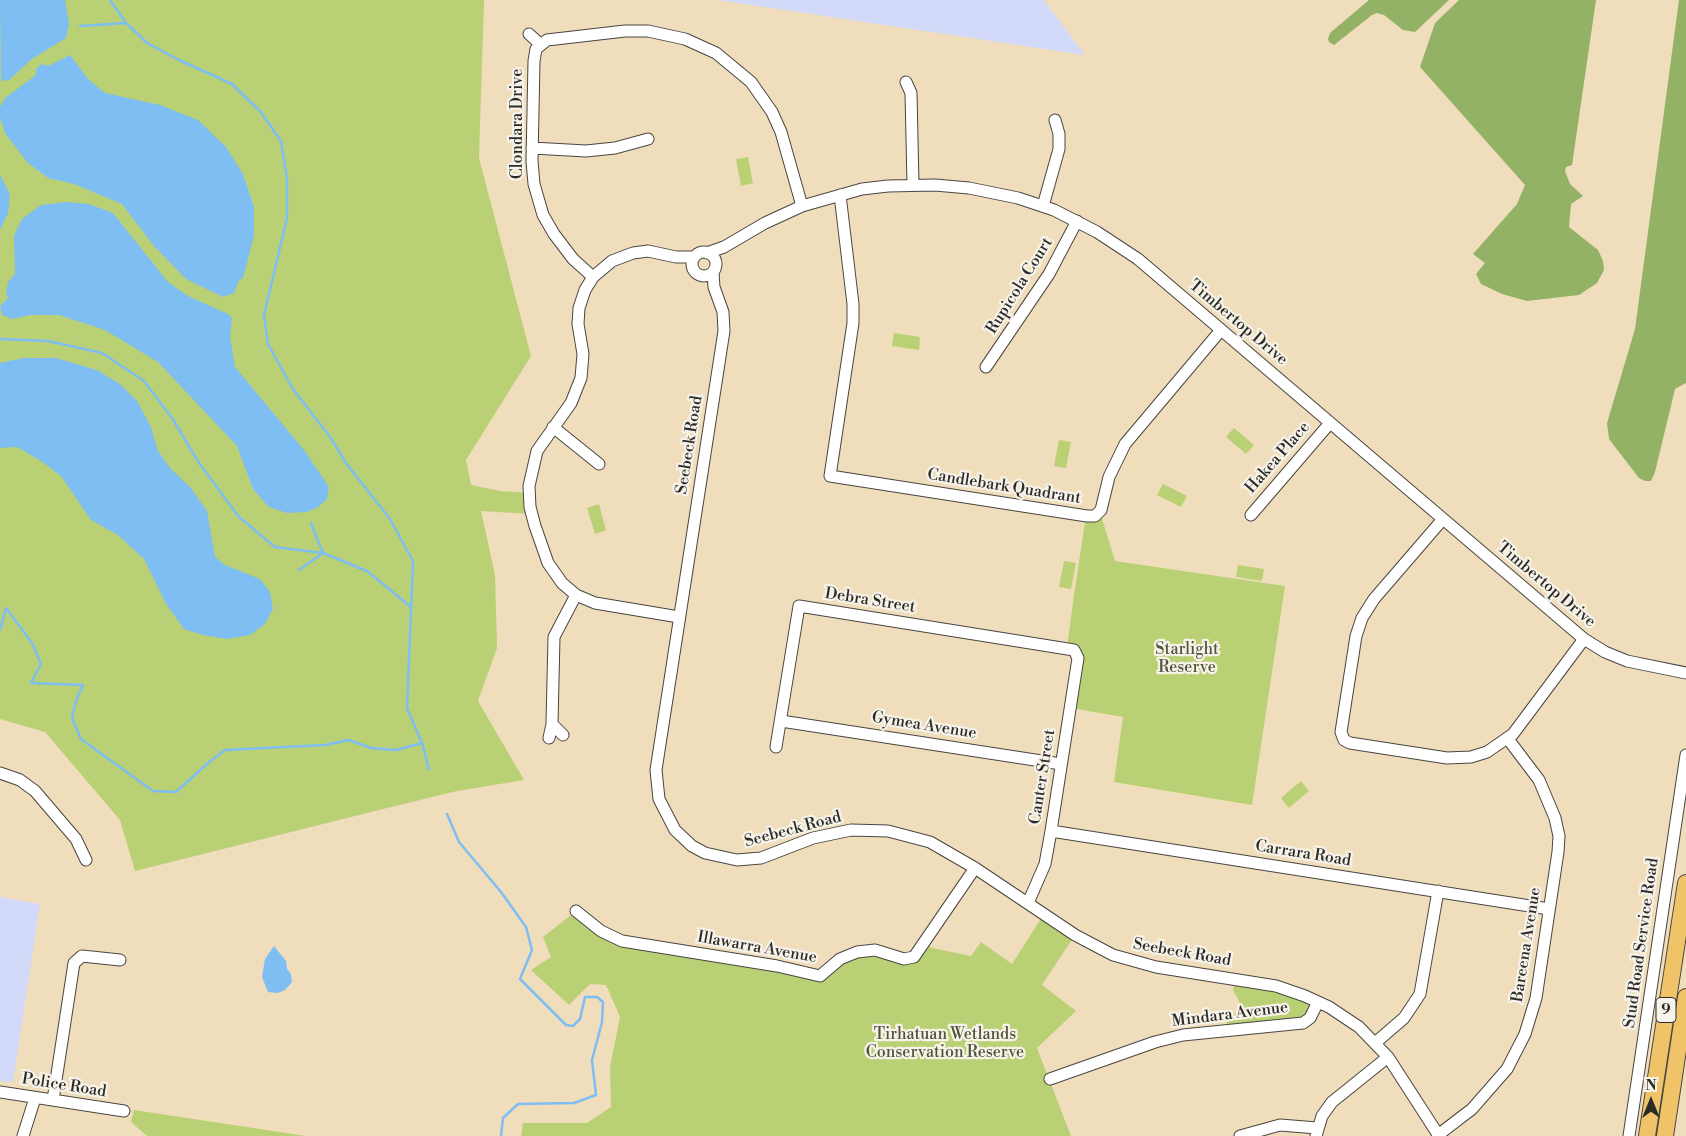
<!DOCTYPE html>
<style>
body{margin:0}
#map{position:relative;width:1686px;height:1136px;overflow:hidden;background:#f0ddbc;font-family:"Libre Bodoni",serif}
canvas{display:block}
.north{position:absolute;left:1626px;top:1076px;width:50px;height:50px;-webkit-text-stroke:4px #f7f3e8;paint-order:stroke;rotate:0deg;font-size:14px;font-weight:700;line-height:20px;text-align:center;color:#2b2b2b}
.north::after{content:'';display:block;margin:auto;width:18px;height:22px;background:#2b2b2b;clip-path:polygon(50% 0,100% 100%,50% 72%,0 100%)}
</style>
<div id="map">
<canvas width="1686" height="1136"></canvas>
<div class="north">N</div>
</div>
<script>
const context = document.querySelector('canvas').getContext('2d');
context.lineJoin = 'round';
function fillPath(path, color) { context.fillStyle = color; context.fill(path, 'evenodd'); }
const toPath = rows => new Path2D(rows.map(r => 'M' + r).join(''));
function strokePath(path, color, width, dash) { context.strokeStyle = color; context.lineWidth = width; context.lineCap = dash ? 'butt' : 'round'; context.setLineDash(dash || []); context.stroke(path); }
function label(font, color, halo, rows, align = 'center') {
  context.font = font + ' "Libre Bodoni",serif'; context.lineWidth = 4.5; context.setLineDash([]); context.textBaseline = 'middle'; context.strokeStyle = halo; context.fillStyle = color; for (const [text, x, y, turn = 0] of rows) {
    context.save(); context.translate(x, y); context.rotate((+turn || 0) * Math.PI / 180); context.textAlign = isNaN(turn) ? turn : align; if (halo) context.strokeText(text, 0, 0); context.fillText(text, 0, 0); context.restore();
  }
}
const built = toPath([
 [718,0,1044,0,1085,55],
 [0,897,40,904,13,1082,0,1081]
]);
const green = toPath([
 [0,0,484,0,479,158,531,356,466,460,471,485,500,491,529,493,531,514,481,511,495,575,497,648,478,701,524,780,457,791,383,809,135,871,120,820,45,732,0,719],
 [748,157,753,183,741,186,736,159],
 [894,333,920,337,919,350,892,346],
 [1234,428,1254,445,1246,454,1226,437],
 [1059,440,1071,442,1066,468,1054,466],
 [1163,484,1187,496,1181,507,1157,495],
 [599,504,606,530,595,534,587,508],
 [1100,512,1115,561,1285,586,1252,805,1114,782,1123,717,1071,708,1078,658,1067,648,1074,595,1086,516],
 [1064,561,1076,563,1071,589,1059,587],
 [1238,565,1264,569,1262,581,1236,577],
 [1301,781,1309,791,1289,808,1281,798],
 [576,911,601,931,813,976,857,952,904,959,925,943,932,948,971,956,981,942,1012,964,1044,914,1075,935,1042,985,1076,1011,1037,1048,1071,1136,521,1136,523,1123,587,1123,611,1107,610,1067,620,1017,606,985,590,984,569,1005,531,970,551,957,543,937],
 [1236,979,1318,1002,1310,1018,1228,1030,1227,1021,1240,1009,1240,1003,1233,990],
 [134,1110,306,1136,147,1136,131,1122]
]);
const forest = toPath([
 [1369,0,1449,0,1415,32,1403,30,1384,15,1377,13,1372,15,1334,45,1329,42,1328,39,1330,33],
 [1459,0,1596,0,1572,165,1566,167,1565,171,1570,184,1583,196,1571,204,1569,227,1598,250,1603,261,1604,270,1597,283,1579,295,1527,301,1502,294,1481,284,1476,274,1485,263,1473,254,1517,204,1525,185,1420,67,1435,23],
 [1679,0,1686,0,1686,383,1675,389,1655,472,1651,481,1645,481,1639,478,1609,439,1607,423,1635,329]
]);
const water = toPath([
 [0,0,65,0,69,24,66,38,32,59,9,80,1,81],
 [70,55,88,79,105,93,160,105,198,120,226,147,243,174,254,207,254,236,243,278,239,280,234,293,223,297,186,279,154,246,122,204,74,184,48,178,27,162,5,133,0,118,0,107,5,98,36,75,36,69,42,64,48,66],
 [0,175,10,194,8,213,0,230],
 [66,202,89,204,113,213,168,282,188,296,228,314,232,318,230,337,235,367,304,450,329,487,327,499,318,507,307,512,287,513,269,507,253,489,237,446,158,362,105,330,59,315,30,315,13,319,2,315,0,306,8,298,6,292,8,282,15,274,14,236,22,219,41,205],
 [24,358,56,358,97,370,120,384,137,401,151,427,158,451,171,469,190,487,207,511,215,557,225,565,260,579,270,592,273,609,265,624,250,635,227,639,203,635,184,629,166,604,144,559,118,535,91,520,61,476,41,461,17,447,0,448,0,363],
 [274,946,286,961,287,969,291,974,292,982,285,990,278,993,268,992,262,977,265,959]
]);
const stream = toPath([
 [110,0,126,23,147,43,179,60,232,84,260,111,281,141,287,179,287,218,264,315,268,344,293,389,330,437,346,463,390,519,413,561,407,708,422,743],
 [80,26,126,23],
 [0,339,48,341,102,353,144,381,172,418,199,463,239,517,275,547,323,553,367,571,411,607],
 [299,570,323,553,311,523],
 [0,630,6,608,32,643,41,664,31,683,83,685,76,701,72,718,81,739,153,791,176,792,208,763,225,750,325,745,349,740,371,748,396,750,422,743,429,769],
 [447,814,459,842,501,892,526,927,532,950,520,979,566,1025,573,1026,580,1019,585,997,597,997,603,1002,602,1022,592,1060,596,1095,574,1103,518,1104,503,1118,501,1136]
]);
const minor = toPath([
 [529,34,540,44],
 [906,82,911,93,913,185],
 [532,148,586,151,615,148,648,139],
 [840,195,853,304,853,323,830,476,1087,516,1095,516,1101,510,1109,477,1125,444,1221,330],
 [1043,206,1059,149,1059,134,1055,120],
 '692 264a12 12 0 1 1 24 0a12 12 0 1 1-24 0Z',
 [707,253,724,247,765,223,802,206,862,189,888,186,935,185,969,188,1018,198,1054,210,1097,232,1138,259,1584,639,1605,652,1627,661,1686,673],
 [713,272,714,287,723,312,724,331,656,770,659,799,675,830,692,846,705,853,737,860,761,858,813,838,851,830,888,831,930,842,975,868,1075,935,1113,955,1156,967,1276,986,1305,996,1329,1007,1359,1027,1388,1057,1439,1136],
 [593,277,573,259,554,234,543,215,534,184,532,161,534,61,536,49,547,40,625,31,648,31,685,39,716,53,751,82,772,112,781,132,802,206],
 [986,367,1049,274,1077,221],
 [553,427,599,464],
 [1251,515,1330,423],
 [1443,519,1374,599,1362,618,1356,636,1341,732,1344,740,1350,743,1447,758,1471,757,1487,752,1513,734,1584,639],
 [679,617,595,603,576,595,562,583,548,563,535,526,530,507,529,486,537,451,571,403,581,378,583,354,578,324,579,308,585,290,593,277,612,261,633,253,648,251,676,257,694,257],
 [781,721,1061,764],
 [552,724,563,735],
 [549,738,552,724,554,637,576,595],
 [776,747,799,606,1074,650,1078,658,1051,831,1045,864,1028,903],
 [0,773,20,780,35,791,76,839,86,860],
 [1051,831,1549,909],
 [576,911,601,931,622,941,777,966,820,976,840,959,857,952,875,950,904,959,914,957,975,868],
 [1375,1043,1404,1018,1420,994,1438,891],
 [1050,1079,1155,1042,1183,1035,1303,1023,1310,1018,1318,1002],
 [0,1092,124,1111],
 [53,1100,74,963,82,956,120,960],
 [1438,1135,1472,1109,1507,1069,1525,1034,1536,998,1558,852,1559,836,1555,818,1539,780,1508,739],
 [23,1136,35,1098],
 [1240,1136,1280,1125,1317,1128],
 [1316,1136,1322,1116,1332,1102,1388,1057],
 [1629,1136,1686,755]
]);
const highway = toPath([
 [1647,1136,1686,883],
 [1665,1136,1686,997]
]);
const shields = [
 [1666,1010,20]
];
const shieldNames = [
 ["9",1666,1010]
];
const streetNames = [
 ["Clondara Drive",518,124,-90],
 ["Rupicola Court",1020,286,-58],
 ["Timbertop Drive",1238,323,40],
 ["Seebeck Road",690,445,-81],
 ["Hakea Place",1278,458,-49],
 ["Candlebark Quadrant",1004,487,9],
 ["Timbertop Drive",1546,585,40],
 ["Debra Street",870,601,9],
 ["Gymea Avenue",924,726,9],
 ["Canter Street",1043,777,-81],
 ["Seebeck Road",793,830,-15],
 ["Carrara Road",1303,854,9],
 ["Stud Road Service Road",1642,943,-82],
 ["Bareena Avenue",1527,945,-81],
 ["Illawarra Avenue",757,948,10],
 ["Seebeck Road",1182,953,10],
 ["Mindara Avenue",1230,1015,-7],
 ["Police Road",64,1086,9]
];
const parkNames = [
 ["Starlight",1187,650],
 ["Reserve",1187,668],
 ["Tirhatuan Wetlands",945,1035],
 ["Conservation Reserve",945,1053]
];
fillPath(built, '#d2d9f9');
fillPath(green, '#bad074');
fillPath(forest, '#93b266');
fillPath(water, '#7ebef3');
strokePath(stream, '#7ebef3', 2.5);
strokePath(minor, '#494641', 13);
strokePath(highway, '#494641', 18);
strokePath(minor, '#fff', 11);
strokePath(highway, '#f0c369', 16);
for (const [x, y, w] of shields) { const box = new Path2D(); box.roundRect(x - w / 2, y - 12.5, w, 25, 4); context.fillStyle = '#f7f3e8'; context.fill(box); strokePath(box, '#2b2b2b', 1); }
label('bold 15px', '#2b2b2b', null, shieldNames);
label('16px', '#2b2b2b', '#f7f3e8', streetNames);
label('16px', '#4f543d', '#f7f3e8', parkNames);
</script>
